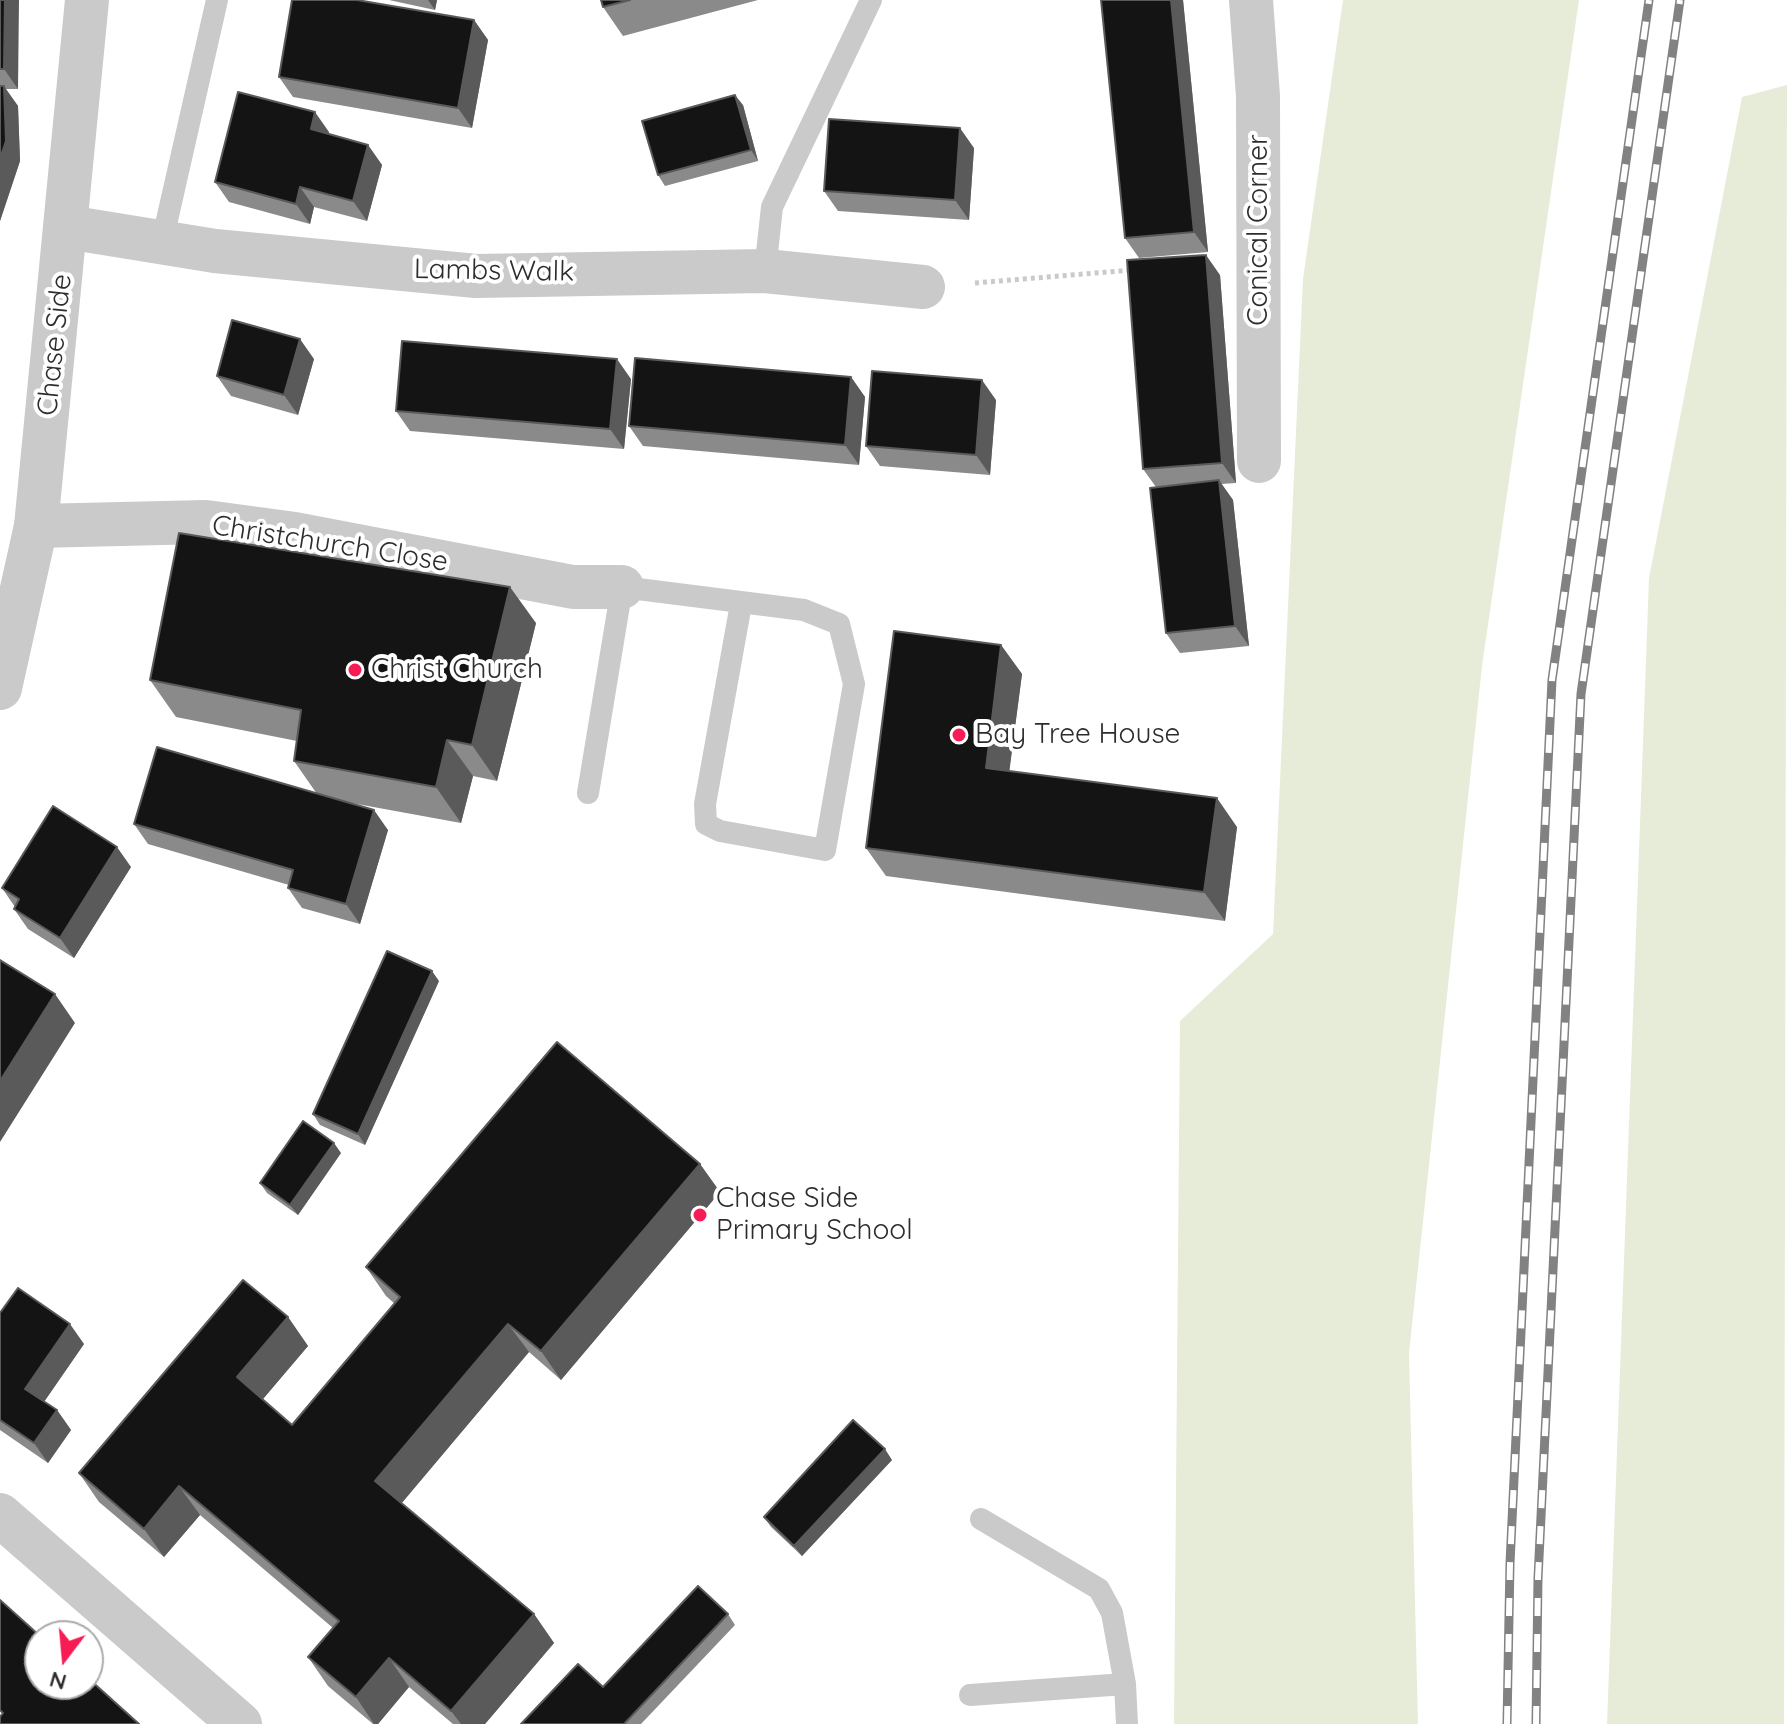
<!DOCTYPE html>
<style>
body{margin:0}
#map{position:relative;width:1787px;height:1724px;overflow:hidden;background:#fff;font-family:Quicksand,sans-serif}
canvas{display:block}
.north{position:absolute;left:24px;top:1620px;width:80px;height:80px;box-sizing:border-box;background:#fff;border:2px solid #ababab;border-radius:50%;rotate:196deg;font-size:22px;font-weight:700;line-height:32px;text-align:center;color:#2d2d2d}
.north::after{content:'';display:block;margin:auto;width:28px;height:36px;background:#f71c53;clip-path:polygon(50% 0,100% 100%,50% 72%,0 100%)}
</style>
<div id="map">
<canvas width="1787" height="1724"></canvas>
<div class="north">N</div>
</div>
<script>
const context = document.querySelector('canvas').getContext('2d');
context.lineJoin = 'round';
function fillPath(path, color) { context.fillStyle = color; context.fill(path, 'evenodd'); }
const toPath = rows => new Path2D(rows.map(r => 'M' + r).join(''));
function strokePath(path, color, width, dash) { context.strokeStyle = color; context.lineWidth = width; context.lineCap = dash ? 'butt' : 'round'; context.setLineDash(dash || []); context.stroke(path); }
function label(font, color, halo, rows, align = 'center') {
  context.font = font + ' Quicksand,sans-serif'; context.lineWidth = 8; context.setLineDash([]); context.textBaseline = 'middle'; context.strokeStyle = halo; context.fillStyle = color; for (const [text, x, y, turn = 0] of rows) {
    context.save(); context.translate(x, y); context.rotate((+turn || 0) * Math.PI / 180); context.textAlign = isNaN(turn) ? turn : align; if (halo) context.strokeText(text, 0, 0); context.fillText(text, 0, 0); context.restore();
  }
}
const green = toPath([
 [1343,0,1579,0,1482,666,1409,1353,1418,1724,1174,1724,1180,1021,1273,934,1303,279],
 [1787,85,1784,1724,1607,1724,1649,578,1742,97]
]);
const path = toPath([
 [975,283,1132,270]
]);
const service = toPath([
 [162,242,217,0],
 [765,271,772,207,871,0],
 [588,793,622,587,804,610,839,624,854,684,825,850,720,831,706,824,705,804,741,604],
 [981,1519,1099,1589,1112,1613,1125,1684],
 [970,1695,1125,1684,1127,1724]
]);
const minor = toPath([
 [1251,0,1258,96,1259,461],
 [67,227,215,251,476,276,765,271,923,287],
 [36,526,206,522,295,534,573,587,622,587],
 [0,1515,240,1724]
]);
const tertiary = toPath([
 [0,688,36,526,87,0]
]);
const rail = toPath([
 [1507,1724,1510,1563,1552,680,1649,0],
 [1536,1724,1538,1578,1581,694,1680,0]
]);
const wall = toPath([
 [0,0,18,89,5,89,18,106,20,161,0,221],
 [389,0,437,0,435,10],
 [601,0,758,0,623,36,603,7],
 [1101,0,1183,0,1208,252,1139,258,1125,238],
 [474,20,488,40,472,128,293,97,279,77],
 [743,105,758,161,665,186,658,175],
 [329,132,329,134,368,145,382,165,367,221,314,207,310,224,229,202,215,182],
 [974,148,969,220,838,211,824,191],
 [1220,275,1236,483,1221,484,1233,500,1249,646,1180,653,1166,633,1156,487,1143,469],
 [314,359,298,415,231,396,217,376],
 [851,377,865,397,859,465,643,446,629,426],
 [631,379,624,449,410,431,396,411],
 [996,400,990,475,880,466,866,446],
 [536,623,497,781,473,776,461,823,346,802,388,830,360,924,302,908,288,888,289,885,148,844,134,824,317,794,294,761,297,741,176,717,150,680],
 [1001,645,1022,674,1009,771,1237,827,1225,921,886,876,866,848],
 [131,867,74,958,28,929,14,909,15,907,2,888],
 [439,981,365,1145,320,1125,313,1114],
 [341,1153,298,1215,267,1193,260,1183],
 [700,1164,720,1192,561,1380,529,1352,401,1503,534,1614,554,1643,485,1724,453,1724,409,1687,378,1724,373,1724,328,1686,308,1657,333,1628,200,1515,164,1557,99,1502,79,1473,288,1317,308,1346,263,1399,292,1425,395,1304,386,1296,366,1267],
 [0,1313,84,1344,44,1402,57,1410,71,1430,48,1463,0,1430],
 [892,1460,802,1556,771,1527,764,1517],
 [728,1614,735,1625,641,1724,521,1724,603,1687]
]);
const shadedWall = toPath([
 [5,0,19,0,18,89,4,69],
 [428,0,437,0,435,10],
 [1171,0,1183,0,1208,252,1194,232],
 [474,20,488,40,472,128,458,108],
 [4,86,18,106,20,161,0,221,0,159],
 [735,95,743,105,758,161,751,150],
 [315,112,329,132,325,149,311,129],
 [960,128,974,148,969,220,955,200],
 [368,145,382,165,367,221,353,201],
 [300,187,314,207,310,224,296,204],
 [1206,255,1220,275,1236,483,1222,463],
 [300,339,314,359,298,415,284,395],
 [617,359,631,379,624,449,610,429],
 [851,377,865,397,859,465,845,445],
 [982,380,996,400,990,475,976,455],
 [1219,480,1233,500,1249,646,1235,626],
 [510,587,536,623,497,781,472,745],
 [1001,645,1022,674,1006,797,986,768],
 [447,740,473,776,461,823,436,787],
 [1217,798,1237,827,1225,921,1204,892],
 [374,810,388,830,360,924,346,904],
 [117,847,131,867,74,958,60,938],
 [432,971,439,981,365,1145,358,1134],
 [55,994,75,1023,0,1142,0,1081],
 [334,1143,341,1153,298,1215,290,1205],
 [700,1164,720,1192,561,1380,541,1351],
 [288,1317,308,1346,257,1406,237,1377],
 [70,1324,84,1344,39,1409,25,1389],
 [508,1324,529,1352,396,1510,375,1481],
 [57,1410,71,1430,48,1463,34,1443],
 [885,1449,892,1460,802,1556,794,1546],
 [179,1486,200,1515,164,1557,144,1529],
 [534,1614,554,1643,485,1724,461,1724,451,1711],
 [389,1658,409,1687,378,1724,374,1724,356,1697]
]);
const building = toPath([
 [0,0,5,0,4,69,0,69,0,0],
 [292,0,357,0,474,20,458,108,279,77,292,0],
 [601,0,630,0,603,7,601,0],
 [1101,0,1171,0,1194,232,1125,238,1101,0],
 [0,86,4,86,6,141,0,159,0,86],
 [238,92,315,112,311,129,368,145,353,201,300,187,296,204,215,182,238,92],
 [735,95,751,150,658,175,642,121,735,95],
 [829,119,960,128,955,200,824,191,829,119],
 [1206,255,1222,463,1143,469,1127,260,1206,255],
 [232,320,300,339,284,395,217,376,232,320],
 [402,341,617,359,610,429,396,411,402,341],
 [635,358,851,377,845,445,629,426,635,358],
 [872,371,982,380,976,455,866,446,872,371],
 [1219,480,1235,626,1166,633,1150,488,1219,480],
 [179,533,510,587,472,745,447,740,436,787,294,761,301,710,150,680,179,533],
 [894,631,1001,645,986,768,1217,798,1204,892,866,848,894,631],
 [157,747,374,810,346,904,288,888,293,870,134,824,157,747],
 [53,806,117,847,60,938,14,909,19,899,2,888,53,806],
 [387,951,432,971,358,1134,313,1114,387,951],
 [0,960,55,994,0,1081,0,960],
 [557,1042,700,1164,541,1351,508,1324,375,1481,534,1614,451,1711,389,1658,356,1697,308,1657,339,1621,179,1486,144,1529,79,1473,243,1280,288,1317,237,1377,292,1425,400,1297,366,1267,557,1042],
 [303,1121,334,1143,290,1205,260,1183,303,1121],
 [18,1288,70,1324,25,1389,57,1410,34,1443,0,1420,0,1313,18,1288],
 [853,1420,885,1449,794,1546,764,1517,853,1420],
 [698,1586,728,1614,624,1724,521,1724,578,1664,603,1687,698,1586],
 [0,1600,40,1636,40,1684,88,1684,88,1678,139,1724,0,1724,0,1717,3,1713,0,1710,0,1600]
]);
const markers = [
 [355,670,8,"#f71c53"],
 [959,735,8,"#f71c53"],
 [700,1215,8,"#f71c53"]
];
const streetNames = [
 ["Conical Corner",1259,230,-90],
 ["Lambs Walk",494,271,1],
 ["Chase Side",55,345,-84],
 ["Christchurch Close",330,544,9]
];
const poiNames = [
 ["Christ Church",371,670],
 ["Bay Tree House",975,735],
 ["Chase Side",716,1199],
 ["Primary School",716,1231]
];
fillPath(green, '#e7ecd9');
strokePath(path, '#cacaca', 5, [4, 4]);
strokePath(service, '#cacaca', 22);
strokePath(minor, '#cacaca', 44);
strokePath(tertiary, '#cacaca', 44);
strokePath(rail, '#828282', 9);
strokePath(rail, '#fff', 6, [18]);
fillPath(wall, '#8a8a8a');
fillPath(shadedWall, '#5a5a5a');
fillPath(building, '#141414');
strokePath(building, '#5a5a5a', 2);
for (const [x, y, r, color] of markers) { const dot = new Path2D(); dot.arc(x, y, r, 0, 2 * Math.PI); context.fillStyle = color; context.fill(dot); strokePath(dot, '#fff', 3); }
label('28px', '#2d2d2d', '#fff', streetNames);
label('28px', '#2d2d2d', '#fff', poiNames, 'left');
</script>
